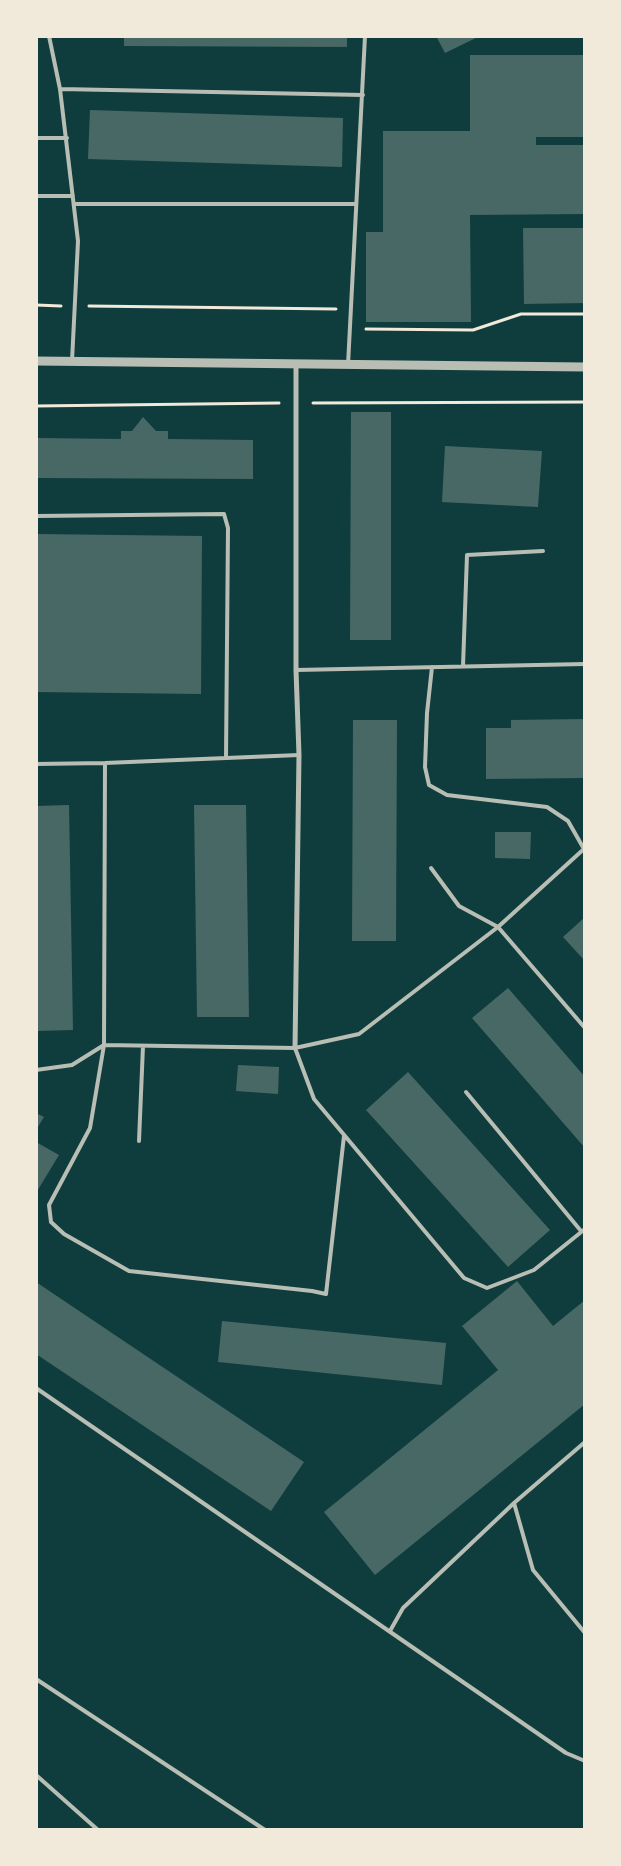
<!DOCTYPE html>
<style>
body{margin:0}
#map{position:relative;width:621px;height:1866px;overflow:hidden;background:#0f3d3e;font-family:"Sofia Sans Condensed",sans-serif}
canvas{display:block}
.frame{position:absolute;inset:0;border:38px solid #f1e9da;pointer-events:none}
</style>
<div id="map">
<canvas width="621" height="1866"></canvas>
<div class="frame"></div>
</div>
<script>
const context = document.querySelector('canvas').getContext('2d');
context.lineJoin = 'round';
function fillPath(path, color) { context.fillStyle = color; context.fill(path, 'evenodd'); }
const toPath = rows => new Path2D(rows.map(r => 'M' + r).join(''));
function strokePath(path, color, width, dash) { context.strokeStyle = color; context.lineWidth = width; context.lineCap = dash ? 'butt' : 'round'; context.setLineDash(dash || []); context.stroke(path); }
const building = toPath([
 [124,36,347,36,347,47,124,46],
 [436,36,480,36,445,53],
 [470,55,585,55,585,137,536,137,536,145,585,145,585,214,470,215,471,322,366,322,366,232,383,232,383,131,470,131],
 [90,110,343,118,342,167,88,159],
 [523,228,585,228,585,303,524,304],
 [351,412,391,412,391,640,350,640],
 [143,417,156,431,168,431,168,439,253,440,253,479,36,478,36,438,121,439,121,431,132,431],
 [445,446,542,451,538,507,442,502],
 [36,534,202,536,201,694,36,692],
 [585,719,585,778,486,779,486,728,511,728,511,720],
 [353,720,397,720,396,941,352,941],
 [69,805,73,1030,36,1031,36,806],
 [194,805,246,805,249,1017,197,1017],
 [495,832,531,832,530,859,495,858],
 [585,917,585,961,563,937],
 [508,988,585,1077,585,1148,472,1018],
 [238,1065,279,1067,278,1094,236,1091],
 [408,1072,550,1230,508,1267,366,1110],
 [36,1113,44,1117,36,1130],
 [36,1142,59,1155,36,1193],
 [517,1281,553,1326,585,1300,585,1404,375,1575,324,1512,498,1370,462,1326],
 [36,1282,304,1462,271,1511,36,1354],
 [222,1321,446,1343,442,1385,218,1362]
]);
const path = toPath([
 [36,305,61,306],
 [89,306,336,309],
 [366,329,473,330,521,314,585,314],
 [313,403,585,402],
 [36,406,279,403]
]);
const service = toPath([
 [49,36,60,89,78,241,72,361],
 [60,89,363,95],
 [38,138,67,138],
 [36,196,73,196],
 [75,204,356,204],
 [348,365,365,36],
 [36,516,224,514,228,528,226,758],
 [463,666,467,555,543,551],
 [432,667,427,713,425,767,429,785,447,795,547,807,568,821,584,849],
 [296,670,585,664],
 [105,763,104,1045,90,1128,49,1205,51,1222,64,1234,129,1271,312,1291,326,1294,344,1136],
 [36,764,105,763,299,755],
 [431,868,459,906,498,927,585,1028],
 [295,1048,314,1099,464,1278,487,1288,534,1270,585,1229],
 [36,1070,72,1065,104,1045,295,1048,359,1034,498,927,585,848],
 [466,1092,581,1231],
 [139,1141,143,1046],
 [36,1388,566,1753,585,1761],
 [514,1503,533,1570,585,1633],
 [390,1631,403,1608,514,1503,585,1442],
 [36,1679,265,1830],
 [36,1775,98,1830]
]);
const minor = toPath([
 [295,1048,299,755,296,670,296,365]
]);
const tertiary = toPath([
 [36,361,585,367]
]);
fillPath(building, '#486865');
strokePath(path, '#f1e9da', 3);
strokePath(service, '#b8beb3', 4);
strokePath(minor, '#b8beb3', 5);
strokePath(tertiary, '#b8beb3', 9);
</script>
